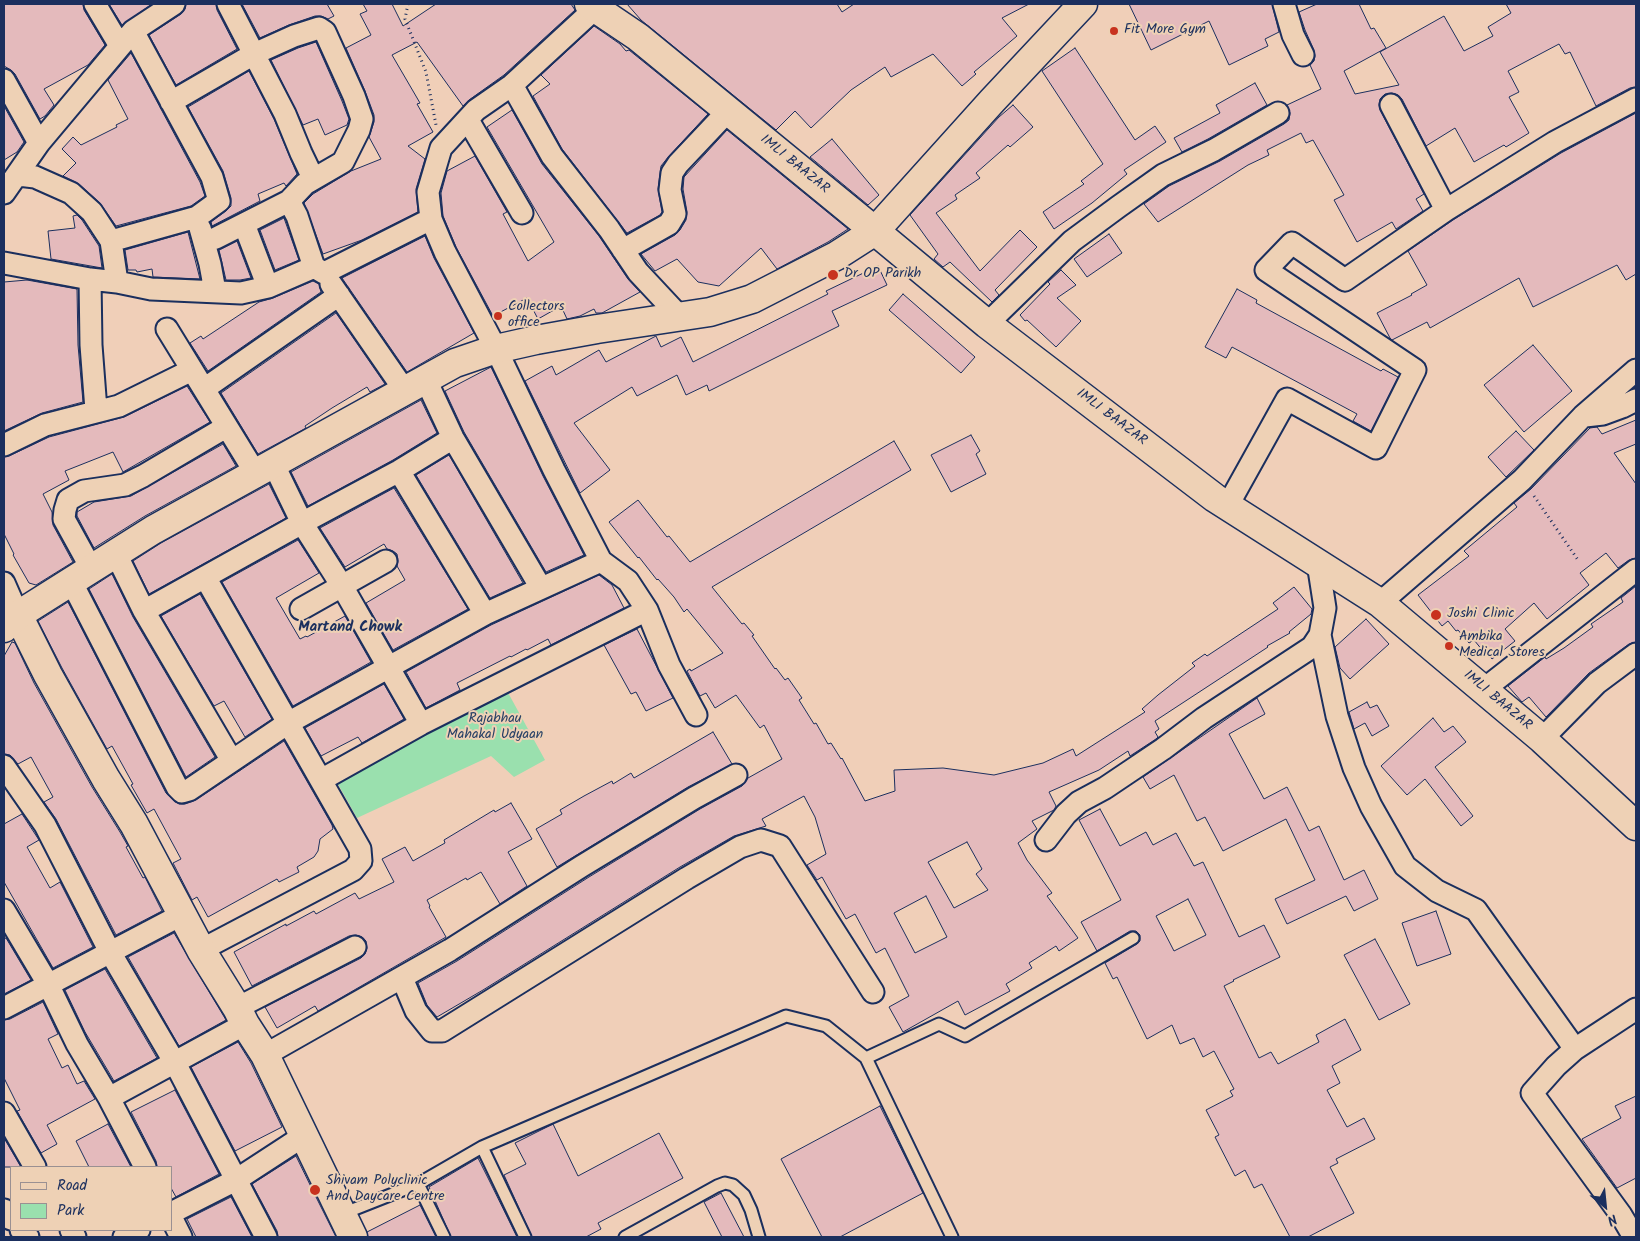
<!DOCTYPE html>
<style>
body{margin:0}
#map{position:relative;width:1640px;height:1241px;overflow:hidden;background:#f0cfb8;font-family:Kalam,sans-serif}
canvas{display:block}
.frame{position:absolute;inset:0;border:5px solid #1b2f5e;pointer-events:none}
.legend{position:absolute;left:10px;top:1166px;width:162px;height:65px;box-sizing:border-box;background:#eed1b5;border:1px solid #9a9092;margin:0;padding:6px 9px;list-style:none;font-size:15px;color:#1b2f5e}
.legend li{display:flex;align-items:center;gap:10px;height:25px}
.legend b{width:25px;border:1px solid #9a9092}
.north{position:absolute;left:1580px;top:1181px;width:50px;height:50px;-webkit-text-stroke:4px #eed1b5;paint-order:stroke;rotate:152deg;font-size:14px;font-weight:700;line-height:20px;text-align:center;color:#1b2f5e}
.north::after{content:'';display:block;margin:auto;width:18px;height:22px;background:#1b2f5e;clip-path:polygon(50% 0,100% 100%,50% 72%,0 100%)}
</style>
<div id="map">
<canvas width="1640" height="1241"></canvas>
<div class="frame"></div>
<ul class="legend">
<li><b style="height:6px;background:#eed1b5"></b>Road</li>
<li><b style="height:14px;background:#9ae0ae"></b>Park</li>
</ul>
<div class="north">N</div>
</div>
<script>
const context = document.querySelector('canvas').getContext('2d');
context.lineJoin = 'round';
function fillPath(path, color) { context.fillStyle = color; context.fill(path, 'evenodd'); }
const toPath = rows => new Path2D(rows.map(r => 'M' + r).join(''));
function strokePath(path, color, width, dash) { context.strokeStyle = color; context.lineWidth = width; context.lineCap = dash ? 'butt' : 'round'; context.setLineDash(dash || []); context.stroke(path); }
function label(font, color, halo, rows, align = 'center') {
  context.font = font + ' Kalam,sans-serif'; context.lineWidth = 4; context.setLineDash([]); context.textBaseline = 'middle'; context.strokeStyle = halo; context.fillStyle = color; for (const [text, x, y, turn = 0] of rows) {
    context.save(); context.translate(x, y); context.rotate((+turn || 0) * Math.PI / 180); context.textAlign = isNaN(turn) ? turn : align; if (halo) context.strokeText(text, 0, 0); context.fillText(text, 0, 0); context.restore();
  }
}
const green = toPath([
 [506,689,545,760,514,777,491,756,357,818,334,777]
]);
const building = toPath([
 [4,4,83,4,84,10,105,45,88,65,44,89,54,105,45,116,40,119,15,74,11,70,4,66,4,4],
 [109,4,152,4,122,25,109,4],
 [186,4,216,4,217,10,237,49,176,85,149,35,181,14,185,9,186,4],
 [242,4,327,4,334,16,328,19,321,16,315,16,289,25,260,38,242,4],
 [363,4,392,4,403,26,436,4,571,4,575,10,504,75,469,100,463,106,417,42,392,55,420,103,417,104,433,132,408,146,425,159,416,189,418,212,362,240,323,254,304,203,313,194,351,171,381,159,369,137,374,122,374,115,365,91,346,48,371,35,360,14,367,11,363,4],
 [627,4,837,4,842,12,854,4,1029,4,1002,18,1017,36,974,72,976,74,962,86,933,54,891,77,885,67,851,90,811,128,795,111,776,130,641,20,627,4],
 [1129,4,1272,4,1279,32,1265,39,1268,46,1229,65,1209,21,1151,50,1129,4],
 [1317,4,1359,4,1371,29,1374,28,1386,48,1344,71,1355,94,1399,85,1380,52,1444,16,1464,51,1493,36,1488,27,1511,13,1506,4,1636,4,1636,87,1630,88,1596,106,1570,52,1565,54,1559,44,1508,71,1519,92,1509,97,1529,133,1506,147,1504,145,1474,162,1455,128,1426,146,1402,99,1398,95,1392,93,1385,94,1380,99,1379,105,1380,110,1424,194,1416,199,1423,211,1396,229,1392,222,1357,242,1334,200,1344,195,1313,140,1306,143,1301,133,1267,150,1269,155,1248,165,1158,222,1144,204,1169,186,1220,161,1284,124,1289,120,1290,113,1287,105,1321,89,1310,65,1314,61,1315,56,1314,50,1305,30,1299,12,1317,4],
 [594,26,620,44,626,51,629,50,708,114,669,156,661,166,658,189,662,212,660,215,627,233,562,149,533,96,550,84,541,75,594,26],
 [316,42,342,101,349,119,347,125,325,135,318,119,303,125,271,60,298,48,316,42],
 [1075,48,1135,140,1155,126,1166,142,1124,170,1127,174,1092,203,1054,229,1043,212,1084,184,1081,181,1103,164,1042,71,1075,48],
 [131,53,200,182,205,196,191,206,116,226,100,203,79,184,63,176,76,163,62,149,73,137,81,145,117,127,116,125,128,119,108,80,131,53],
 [249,71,274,119,297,174,286,186,284,183,258,194,260,201,212,226,211,222,226,211,231,206,231,198,223,171,188,107,249,71],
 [1255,83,1267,105,1208,139,1182,152,1174,138,1220,113,1216,105,1255,83],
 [1013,105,1033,127,1010,147,1008,145,976,173,980,178,955,195,957,199,936,213,980,271,1020,230,1037,247,995,290,999,295,992,302,950,262,943,267,934,259,938,254,910,215,999,117,1013,105],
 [4,106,24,142,17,152,4,160,4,106],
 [512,110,542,164,599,236,628,279,640,292,602,313,596,313,594,309,580,316,567,319,561,306,538,319,527,298,493,316,456,247,443,216,441,193,447,171,475,156,507,212,503,214,528,261,554,242,487,127,512,110],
 [1636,113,1636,274,1626,280,1617,265,1533,307,1519,278,1430,328,1427,322,1392,340,1390,338,1377,313,1412,295,1411,294,1427,285,1408,251,1453,220,1561,153,1636,113],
 [727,130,848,229,828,242,777,269,761,248,719,286,698,282,677,259,655,271,641,254,675,235,680,230,686,220,687,212,683,189,684,177,727,130],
 [832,139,879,195,868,205,810,157,832,139],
 [77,215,82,220,99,246,102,268,51,259,48,231,75,228,73,216,77,215],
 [284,218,299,260,275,270,260,230,284,218],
 [188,232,200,279,153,277,152,269,137,272,136,270,128,270,125,250,188,232],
 [1109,234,1122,253,1087,277,1074,259,1109,234],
 [425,236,434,258,474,333,407,372,342,278,425,236],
 [237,241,251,278,240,280,226,280,219,250,237,241],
 [878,266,887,285,832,311,839,326,709,391,707,385,686,395,677,375,637,396,632,387,574,423,610,470,580,493,525,381,552,366,556,375,599,350,606,362,656,336,661,347,681,337,693,362,828,294,826,291,878,266],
 [1061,270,1076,285,1057,298,1081,321,1056,347,1027,320,1025,321,1020,315,1050,284,1048,282,1061,270],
 [27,280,77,289,78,345,83,402,42,413,4,431,4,282,27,280],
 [313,281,319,284,321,292,208,371,190,343,201,336,203,339,259,302,273,298,313,281],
 [1237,289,1257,300,1256,303,1381,371,1383,369,1398,377,1371,431,1353,421,1357,414,1232,347,1226,358,1205,347,1237,289],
 [903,294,975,357,961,373,889,310,903,294],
 [336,313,385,384,370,392,367,387,332,408,305,426,306,428,258,454,221,393,336,313],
 [1533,345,1572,391,1524,432,1484,385,1533,345],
 [491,367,543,476,584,555,546,572,464,432,445,391,491,367],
 [187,386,210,422,123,472,113,452,65,471,69,480,43,494,52,512,53,525,73,562,36,585,29,583,13,555,14,554,4,534,4,457,9,456,49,437,124,417,187,386],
 [421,400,437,433,393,460,308,506,291,472,421,400],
 [1636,420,1636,444,1614,453,1636,484,1636,558,1629,560,1618,568,1606,553,1580,573,1589,585,1547,619,1534,603,1505,629,1515,641,1492,659,1485,650,1483,651,1474,640,1469,643,1458,630,1456,631,1448,621,1442,626,1418,595,1469,556,1464,551,1517,507,1514,503,1531,489,1590,428,1597,427,1602,434,1636,420],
 [1516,431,1534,450,1506,477,1488,457,1516,431],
 [971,435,980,451,976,454,986,474,951,492,931,455,971,435],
 [894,441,911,470,712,587,742,624,744,623,754,635,752,636,775,669,776,668,785,680,788,678,802,698,799,700,814,724,816,723,828,744,831,743,841,759,842,758,865,801,895,791,894,770,943,768,994,775,1043,763,1073,749,1076,756,1145,712,1142,709,1158,695,1195,666,1192,663,1205,654,1207,656,1278,609,1273,603,1294,587,1312,609,1311,614,1289,632,1290,633,1267,646,1268,647,1155,721,1159,729,1155,732,1158,737,1156,739,1130,756,1128,751,1099,770,1049,792,1056,806,1054,810,1032,821,1037,829,1018,843,1027,860,1052,893,1047,896,1078,938,1059,951,1056,946,1029,963,1032,968,1006,984,1010,991,965,1015,958,1001,903,1032,889,1007,909,996,885,948,876,953,855,914,846,919,822,877,817,880,807,865,826,854,815,817,804,796,762,819,766,826,734,836,680,867,483,990,437,1017,427,1005,418,983,457,961,589,877,700,809,742,786,748,778,782,759,764,725,760,728,736,695,715,708,706,693,700,696,687,671,690,669,691,671,723,653,687,609,684,612,674,597,658,579,657,580,639,557,638,558,609,522,638,500,667,537,669,536,690,562,894,441],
 [967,842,982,869,976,874,988,890,954,908,928,862,967,842],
 [926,896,947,937,915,953,894,913,926,896],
 [223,444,236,466,145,516,94,548,77,516,77,512,94,502,131,496,223,444],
 [449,455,523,583,490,598,416,475,449,455],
 [269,484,286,518,149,594,133,561,161,543,269,484],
 [394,488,468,609,393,650,366,603,405,580,397,566,398,561,397,554,393,551,387,549,384,544,345,567,320,528,394,488],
 [298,540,319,573,276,598,300,639,306,636,307,637,345,616,371,662,293,706,222,582,298,540],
 [112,574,133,617,215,757,186,777,89,589,112,574],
 [599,575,612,585,624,608,551,645,548,639,527,650,526,649,511,657,510,656,457,683,460,690,426,708,406,672,491,625,599,575],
 [1636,586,1636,642,1629,644,1589,673,1546,717,1529,697,1522,702,1508,686,1545,657,1546,659,1564,648,1593,627,1591,624,1623,602,1621,598,1636,586],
 [200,594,272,719,245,737,224,701,214,706,161,616,200,594],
 [68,602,166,793,174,801,179,804,185,804,196,800,284,741,332,825,333,829,320,839,318,851,314,857,297,867,299,872,279,882,277,879,208,917,197,897,192,900,173,863,181,859,154,809,147,813,131,785,133,784,112,746,107,749,62,668,38,621,68,602],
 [1366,619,1389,644,1350,679,1340,668,1335,647,1366,619],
 [637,629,673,698,646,711,636,692,631,694,604,645,637,629],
 [12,642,15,643,34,683,92,787,120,832,128,846,126,847,143,878,145,877,162,911,116,935,56,819,44,802,53,797,31,757,18,764,10,755,4,754,4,656,12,642],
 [384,684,404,719,362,743,358,737,321,756,305,728,384,684],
 [1257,698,1265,714,1229,734,1264,799,1287,787,1309,831,1319,826,1344,880,1364,870,1378,899,1354,911,1346,896,1287,924,1275,899,1315,880,1286,819,1223,851,1205,817,1197,821,1174,775,1150,789,1143,777,1257,698],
 [1367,702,1370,708,1377,705,1389,726,1372,736,1365,723,1354,729,1349,712,1367,702],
 [1433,718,1444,732,1453,726,1466,742,1435,767,1473,816,1461,826,1425,779,1407,795,1381,766,1433,718],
 [713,732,732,764,688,787,557,867,536,829,562,814,560,810,584,796,612,781,613,784,631,773,634,778,713,732],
 [511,803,532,839,508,852,527,886,500,904,481,872,467,880,466,878,427,900,430,906,429,907,446,937,318,1011,315,1006,277,1028,265,1007,361,958,365,954,367,948,366,941,362,937,356,935,349,936,252,986,234,952,286,924,286,926,314,911,316,914,355,893,359,899,394,882,382,859,405,847,413,861,445,843,444,840,494,810,495,812,511,803],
 [1100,809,1120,846,1146,832,1153,845,1176,833,1194,866,1203,862,1239,937,1264,925,1280,957,1233,980,1234,981,1224,986,1259,1058,1271,1052,1278,1064,1319,1042,1316,1035,1345,1019,1361,1050,1332,1066,1340,1083,1327,1090,1347,1127,1364,1118,1375,1139,1336,1159,1338,1163,1330,1167,1354,1213,1308,1237,1290,1237,1262,1184,1254,1188,1245,1170,1235,1176,1215,1137,1219,1135,1206,1110,1233,1096,1230,1091,1234,1089,1214,1051,1203,1057,1194,1038,1180,1044,1172,1025,1147,1039,1117,977,1113,979,1105,963,1137,944,1140,941,1140,935,1136,931,1130,931,1097,951,1081,922,1121,900,1079,820,1100,809],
 [1188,899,1206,935,1174,951,1156,916,1188,899],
 [22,814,39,840,27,847,50,888,60,882,93,947,53,968,4,882,4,824,22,814],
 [1436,911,1451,954,1417,966,1402,923,1436,911],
 [174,933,226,1020,179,1046,128,957,174,933],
 [6,938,31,980,4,994,4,939,6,938],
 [1375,939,1410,1004,1379,1020,1344,955,1375,939],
 [105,969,157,1058,114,1081,85,1032,65,990,105,969],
 [43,1002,58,1034,48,1039,62,1068,68,1065,77,1084,84,1081,95,1099,47,1125,57,1144,41,1153,17,1111,20,1110,4,1078,4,1020,10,1019,43,1002],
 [238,1042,251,1063,282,1127,235,1151,191,1067,238,1042],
 [175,1090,219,1174,176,1197,171,1188,171,1167,157,1167,156,1161,131,1112,175,1090],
 [1636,1096,1636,1178,1617,1188,1582,1139,1621,1118,1615,1106,1636,1096],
 [880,1106,923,1193,840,1237,822,1237,781,1159,880,1106],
 [108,1124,131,1167,89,1167,76,1141,108,1124],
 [553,1124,578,1176,659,1133,683,1178,598,1223,601,1229,586,1237,532,1237,504,1175,526,1164,515,1143,553,1124],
 [4,1138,21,1167,4,1167,4,1138],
 [296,1156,315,1195,336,1237,278,1237,277,1231,252,1184,296,1156],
 [478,1158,490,1182,517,1237,451,1237,429,1187,478,1158],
 [721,1193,744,1237,722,1237,704,1202,721,1193],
 [231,1197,252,1237,196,1237,187,1219,231,1197],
 [420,1205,436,1237,368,1237,367,1232,420,1205]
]);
const path = toPath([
 [408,4,405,19,426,72,436,125],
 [1534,496,1578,560]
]);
const service = toPath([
 [866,1058,939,1024,965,1036,1133,938],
 [482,1147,525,1237],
 [418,1184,444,1237],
 [342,1214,418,1184,482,1147,786,1016,826,1026,866,1058,952,1237],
 [625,1237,717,1186,725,1183,733,1185,744,1195,751,1210,759,1237]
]);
const minor = toPath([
 [95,4,120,46],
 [228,4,285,114,301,153,313,178],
 [600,4,512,85,476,110,441,148,428,192,431,219,445,252,496,349,554,470,601,561,628,581,647,610,669,665,696,715],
 [1284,4,1293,35,1303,55],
 [4,80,39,143],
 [512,85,552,156,609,229,638,272,680,317],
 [171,102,254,54,294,36,319,28,325,32,354,96,362,119,359,130,343,162,305,184,289,201,216,238,205,242],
 [1391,105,1446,210],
 [468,120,522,213],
 [18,175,35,177,71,193,92,212,111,241,117,282],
 [4,193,39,143,133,31,174,4],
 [289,201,297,216,314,267],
 [244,224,268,287],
 [200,228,210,264,215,291],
 [111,241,197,217,219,201,212,177,133,31],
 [623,250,669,224,675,214,670,190,672,173,678,164,728,111],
 [4,263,90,279,117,282,151,289,241,293,268,287,314,267,324,273,431,219],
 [90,279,91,345,96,410],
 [331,284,405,391],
 [987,324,1072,241,1118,207,1163,175,1214,150,1278,113],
 [167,329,256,474],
 [425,378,453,438,541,588],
 [204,389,339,295],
 [1585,416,1603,414,1622,407,1636,400],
 [4,445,45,425,119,406,192,370],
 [273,463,302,523,342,586,421,724],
 [399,471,485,614],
 [1228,505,1287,399,1376,448,1415,370,1266,270,1292,243,1345,280,1446,210,1555,142,1636,99],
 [116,554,144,611,232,761],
 [91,568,64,519,65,510,68,500,84,491,125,485,143,476,226,427],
 [71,581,177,787,182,792,189,790,288,723,389,667,485,614,601,561],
 [4,583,18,615],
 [1380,603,1522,480,1583,416,1636,370],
 [301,609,386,561],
 [144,611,302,523,399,471,453,438],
 [1320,635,1337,716,1354,768,1371,806,1405,866,1437,891,1476,910,1575,1049],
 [1483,690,1636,570],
 [1542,739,1597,683,1636,654],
 [4,766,45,825,110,952,175,1063,266,1237],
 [321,780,421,724,647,610],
 [1046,840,1066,814,1079,802,1105,788,1163,749,1204,718,1312,647,1320,635,1325,608,1318,563],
 [4,910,48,984,77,1044,109,1098,145,1167],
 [201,950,353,870,361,861,360,849,205,577],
 [402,978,416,1011,432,1031,442,1031,687,878,740,847,761,840,780,846,873,992],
 [4,1008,183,914],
 [237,1008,355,947],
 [265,1055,450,950,582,866,694,798,736,775],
 [109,1098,245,1024],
 [4,1113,35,1167],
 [4,1210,11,1219],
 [171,1213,236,1180,305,1135],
 [171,1217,181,1237],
 [21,1230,28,1237],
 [71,1230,75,1237],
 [124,1237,139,1230],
 [1634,1237,1621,1215,1532,1093,1556,1066,1575,1049,1636,1009]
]);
const tertiary = toPath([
 [589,4,638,37,875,231],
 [18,615,48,675,106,779,134,824,201,950,237,1008,245,1024,265,1055,353,1237]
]);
const secondary = toPath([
 [875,231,987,324,1215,498,1380,603,1542,739,1636,826],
 [4,628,18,615,153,530,455,363,496,349,536,340,597,329,710,312,752,299,836,256,875,231,992,101,1083,4]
]);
const markers = [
 [1114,31,5,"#c8321e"],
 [833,275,6,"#c8321e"],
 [498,316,5,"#c8321e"],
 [1436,615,6,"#c8321e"],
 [1449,646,5,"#c8321e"],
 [315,1190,6,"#c8321e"]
];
const poiNames = [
 ["Fit More Gym",1124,31],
 ["Dr OP Parikh",844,275],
 ["Collectors",508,308],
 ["office",508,324],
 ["Joshi Clinic",1447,615],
 ["Ambika",1459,638],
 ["Medical Stores",1459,654],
 ["Shivam Polyclinic",326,1182],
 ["And Daycare Centre",326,1198]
];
const streetNames = [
 ["IMLI BAAZAR",794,165,39],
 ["IMLI BAAZAR",1111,418,37],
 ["IMLI BAAZAR",1497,701,40]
];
const parkNames = [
 ["Rajabhau",495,720],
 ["Mahakal Udyaan",495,736]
];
const neighbourhoodNames = [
 ["Martand Chowk",350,628]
];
fillPath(green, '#9ae0ae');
fillPath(building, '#e4babc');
strokePath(building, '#1b2f5e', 1);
strokePath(service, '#1b2f5e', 15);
strokePath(minor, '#1b2f5e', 25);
strokePath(tertiary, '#1b2f5e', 31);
strokePath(secondary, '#1b2f5e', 31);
strokePath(path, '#1b2f5e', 3, [1, 4]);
strokePath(service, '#eed1b5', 11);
strokePath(minor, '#eed1b5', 21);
strokePath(tertiary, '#eed1b5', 28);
strokePath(secondary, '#eed1b5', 28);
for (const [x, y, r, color] of markers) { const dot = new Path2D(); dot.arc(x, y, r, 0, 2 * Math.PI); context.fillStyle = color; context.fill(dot); strokePath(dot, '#eed1b5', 2); }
label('14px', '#1b2f5e', '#eed1b5', poiNames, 'left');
label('14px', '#1b2f5e', '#eed1b5', streetNames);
label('14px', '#284166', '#eed1b5', parkNames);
label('bold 15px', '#1b2f5e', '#eed1b5', neighbourhoodNames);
</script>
